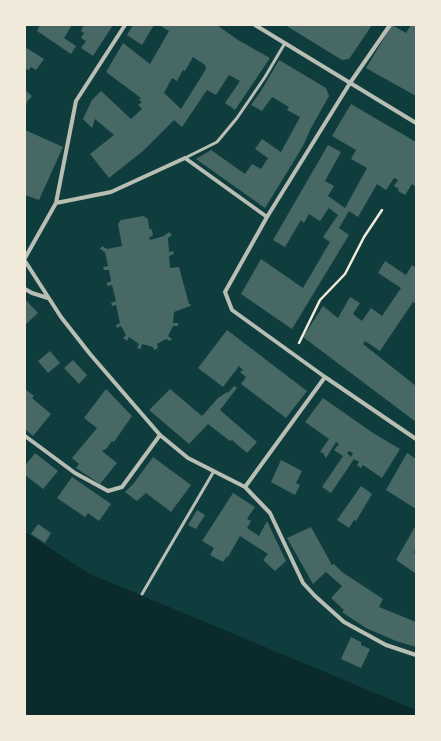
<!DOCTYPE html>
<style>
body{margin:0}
#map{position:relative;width:441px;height:741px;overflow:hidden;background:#0f3d3e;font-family:"Work Sans",sans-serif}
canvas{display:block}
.frame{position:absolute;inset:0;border:26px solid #f1e9da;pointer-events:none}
</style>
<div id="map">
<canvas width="441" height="741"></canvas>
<div class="frame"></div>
</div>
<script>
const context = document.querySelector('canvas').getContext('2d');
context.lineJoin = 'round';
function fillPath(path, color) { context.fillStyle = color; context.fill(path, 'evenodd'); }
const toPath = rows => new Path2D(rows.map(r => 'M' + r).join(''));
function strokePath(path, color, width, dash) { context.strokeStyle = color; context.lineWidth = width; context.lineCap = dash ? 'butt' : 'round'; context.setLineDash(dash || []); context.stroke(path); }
const water = toPath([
 [25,532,90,574,416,710,416,716,25,716]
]);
const building = toPath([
 [40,25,72,25,64,38,76,46,71,54,37,31],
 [84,25,113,25,93,56,81,48,86,41,81,38,84,33,81,31],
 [133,25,154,25,142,45,127,35],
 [159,25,217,25,238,40,270,58,235,110,225,103,240,81,229,75,216,95,207,90,182,127,174,120,143,151,109,178,90,154,114,135,95,119,92,128,83,119,92,100,101,91,131,119,142,109,138,105,142,102,139,100,141,98,106,72,123,43,150,64,169,31],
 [193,57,205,65,206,69,181,109,164,93,172,78,177,81,183,70,185,71],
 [285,25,372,25,349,59,342,60],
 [392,25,406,33,411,25,416,25,416,96,366,68],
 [25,47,44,59,36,70,31,67,29,70,26,69,25,72],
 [279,60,326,88,329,96,310,130,304,144,294,161,265,208,196,159,211,150,245,174,252,164,261,169,268,158,255,149,262,139,281,152,300,117,287,110,289,107,272,97,262,111,251,105,261,91],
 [25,90,32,96,26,103,27,104,25,107],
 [351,104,416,142,416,187,412,184,405,195,398,191,399,189,394,186,398,180,394,178,386,190,377,184,358,217,349,211,339,228,349,235,292,329,241,294,261,259,303,288,330,242,323,237,338,215,329,208,320,221,309,214,304,223,301,220,285,247,273,240,328,145,341,152,325,181,334,186,328,196,345,208,367,168,351,159,356,150,332,136],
 [25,130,63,147,39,200,25,195],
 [143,216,148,219,149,228,152,230,153,235,149,238,150,240,164,236,169,232,172,235,168,238,169,252,173,251,174,254,169,256,170,268,179,267,189,304,191,304,190,306,174,312,173,323,178,323,178,326,173,326,168,336,172,339,170,341,166,339,157,344,158,348,154,350,153,347,142,344,141,349,137,348,139,344,129,337,127,341,123,338,126,335,121,326,117,328,116,325,120,323,116,305,112,306,111,303,116,301,112,285,107,286,107,283,111,281,109,270,104,270,103,267,108,266,105,252,100,249,102,246,107,249,122,246,118,224,121,220],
 [385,261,406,275,412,265,416,268,416,304,413,302,380,351,365,341,363,344,416,386,416,422,303,337,323,306,338,318,350,297,360,303,353,314,362,321,371,308,382,316,401,288,378,273],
 [25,299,38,313,25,325],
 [227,330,307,391,286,418,241,384,246,377,240,372,243,370,239,366,223,387,198,368],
 [50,351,60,363,48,373,38,361],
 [73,360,87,375,79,384,64,368],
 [234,386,237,388,220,410,257,442,247,453,232,440,230,441,208,424,189,444,149,410,170,389,202,416,218,398,227,392,228,393],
 [25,389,34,396,32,398,51,414,33,436,25,429],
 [106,389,132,416,114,442,112,441,106,449,102,451,117,463,100,484,76,468,79,464,72,458,97,428,84,418],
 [323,398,373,433,400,449,382,478,363,465,361,468,357,465,359,462,354,459,331,493,322,487,343,456,334,450,339,444,336,442,326,458,323,453,320,452,329,439,305,422],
 [349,451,353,453,351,457,347,453],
 [35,453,58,471,43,489,25,475,25,466],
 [407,453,416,459,416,509,386,490],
 [153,457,191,485,171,512,146,493,137,501,125,492,134,483],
 [281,460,302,471,296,483,300,485,295,495,271,482],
 [72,477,111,504,99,521,88,513,85,517,57,498],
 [361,486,372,494,356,521,354,520,349,528,337,520],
 [233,493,255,507,247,519,251,521,247,528,259,536,267,521,286,561,275,571,263,560,268,554,240,536,228,557,227,556,223,562,210,555,214,548,202,541],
 [197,510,205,515,196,529,188,525],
 [38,524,51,533,45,543,31,534],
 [416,525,416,544,414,553,416,554,415,573,396,560],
 [311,527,332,565,334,564,342,572,383,599,379,607,416,622,416,647,396,641,366,628,342,612,344,610,331,598,342,586,326,572,313,584,287,538],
 [351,637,361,642,361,645,370,649,361,668,341,659]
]);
const path = toPath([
 [299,343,320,300,345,274,364,237,382,210]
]);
const service = toPath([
 [185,158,217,142,237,118,265,77,285,43],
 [142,594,214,471]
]);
const minor = toPath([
 [255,25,416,123],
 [390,25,350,83,267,217,225,292,232,310,325,377,416,439],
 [56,203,76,101,125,25],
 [25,258,56,203,111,192,185,158,267,217],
 [25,261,61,317,90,354,160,435,188,458,245,487,270,513,303,583,315,596,344,622,386,645,416,655],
 [25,289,32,293,48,298],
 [25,436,75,473,108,491,122,487,160,435],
 [245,487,325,377]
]);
fillPath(water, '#0a2a2b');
fillPath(building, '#486865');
strokePath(path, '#f1e9da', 2.5);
strokePath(service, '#b8beb3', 3);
strokePath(minor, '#b8beb3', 4);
</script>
